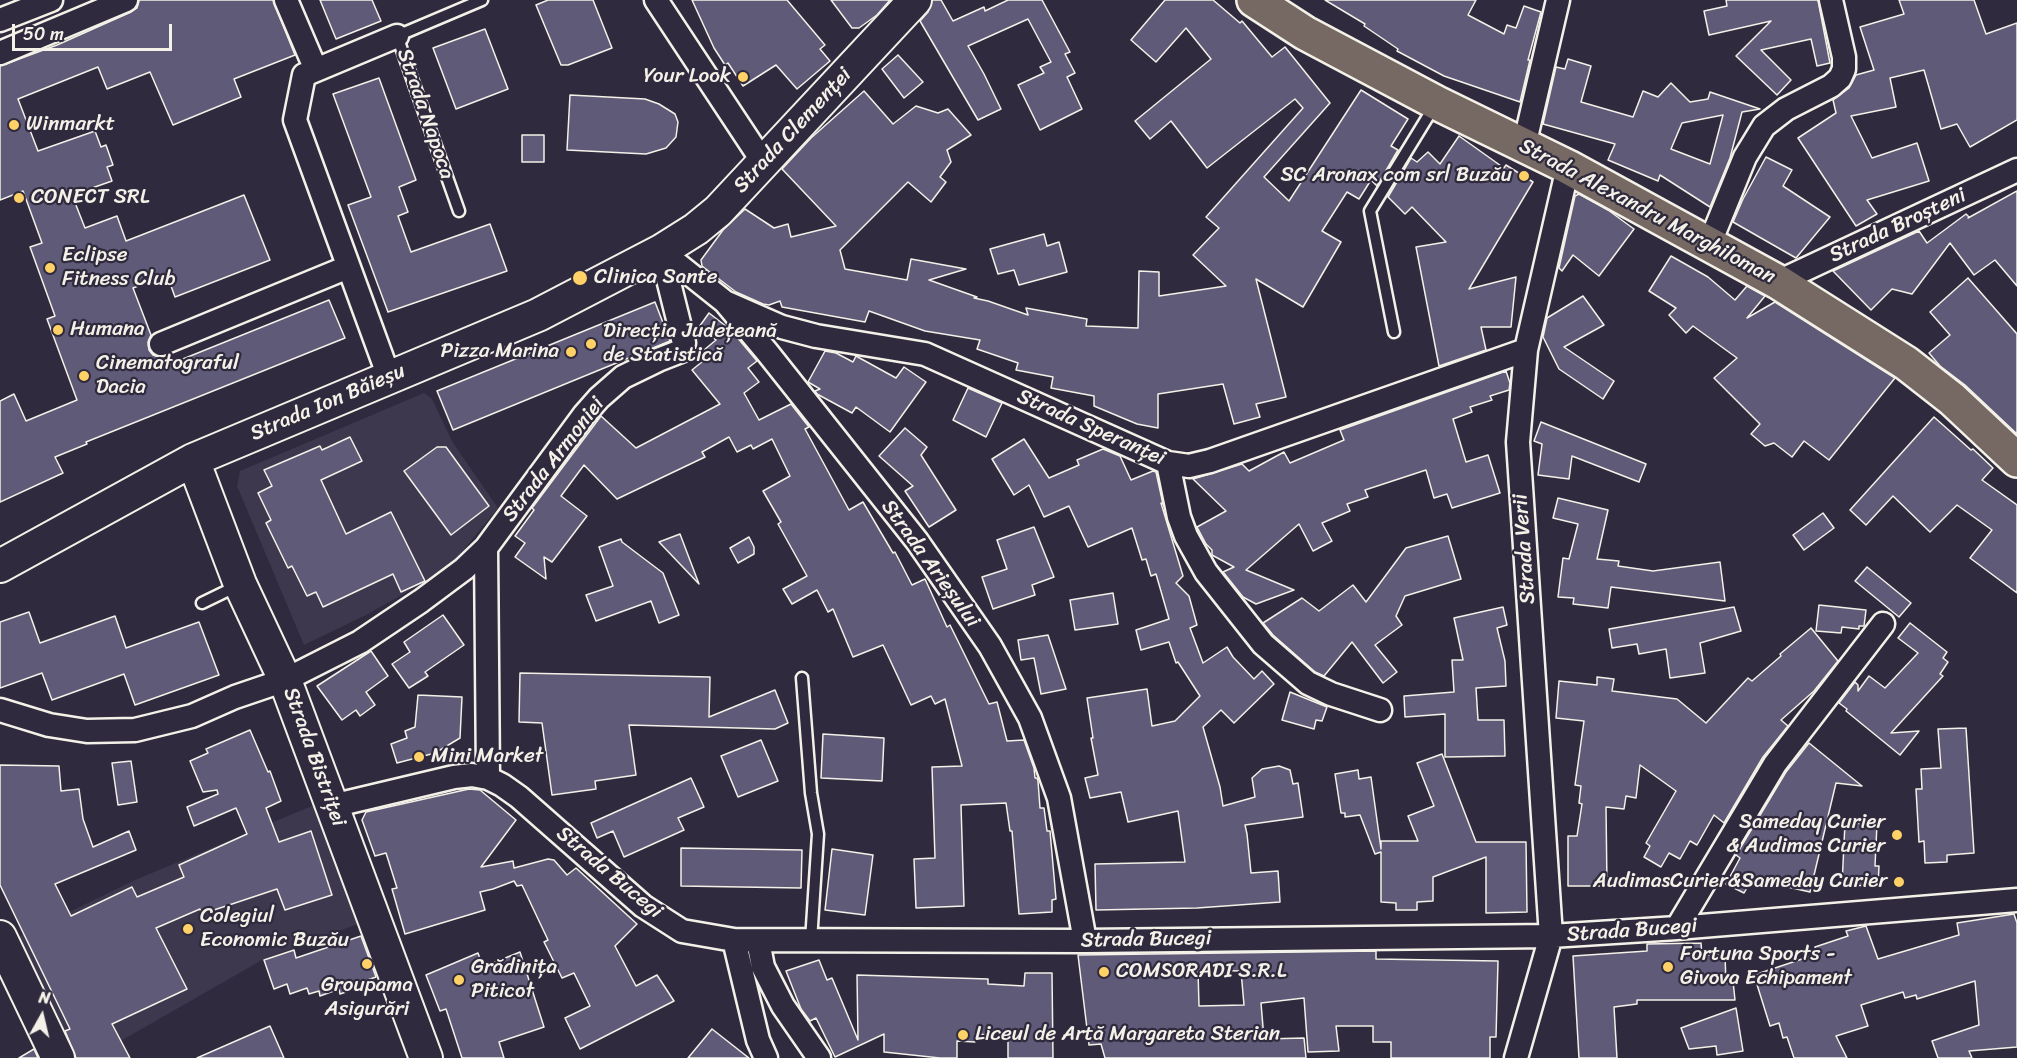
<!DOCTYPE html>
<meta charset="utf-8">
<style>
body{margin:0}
#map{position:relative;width:2017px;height:1058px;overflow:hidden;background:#2f2a3d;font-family:Sriracha,sans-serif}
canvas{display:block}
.north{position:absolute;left:12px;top:986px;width:60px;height:60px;-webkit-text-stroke:4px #2f2a3d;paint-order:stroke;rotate:8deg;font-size:16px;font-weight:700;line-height:24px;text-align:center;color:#f4f1e8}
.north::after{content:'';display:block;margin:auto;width:21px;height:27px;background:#f4f1e8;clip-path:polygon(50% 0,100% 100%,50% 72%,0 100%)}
.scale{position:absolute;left:12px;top:24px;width:160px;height:27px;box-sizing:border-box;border:3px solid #f4f1e8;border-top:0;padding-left:8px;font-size:18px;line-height:21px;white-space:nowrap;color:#f4f1e8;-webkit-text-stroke:4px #2f2a3d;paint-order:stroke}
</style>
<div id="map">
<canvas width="2017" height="1058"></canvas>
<div class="north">N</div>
<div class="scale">50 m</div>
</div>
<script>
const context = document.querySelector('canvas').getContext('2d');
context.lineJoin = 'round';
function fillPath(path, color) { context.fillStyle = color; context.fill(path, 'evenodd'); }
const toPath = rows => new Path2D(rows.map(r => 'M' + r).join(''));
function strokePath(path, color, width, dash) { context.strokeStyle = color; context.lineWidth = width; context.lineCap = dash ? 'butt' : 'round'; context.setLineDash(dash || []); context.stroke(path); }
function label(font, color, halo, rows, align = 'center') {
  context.font = font + ' Sriracha,sans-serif'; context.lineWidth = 4.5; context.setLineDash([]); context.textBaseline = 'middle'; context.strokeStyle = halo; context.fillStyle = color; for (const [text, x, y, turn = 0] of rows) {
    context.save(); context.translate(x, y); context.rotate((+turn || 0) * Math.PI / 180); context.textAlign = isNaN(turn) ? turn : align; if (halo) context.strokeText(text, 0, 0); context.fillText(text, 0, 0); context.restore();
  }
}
const built = toPath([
 [424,393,432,399,453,443,498,508,448,569,366,615,304,645,237,486,240,471],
 [319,803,363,922,262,960,91,1058,71,1058,18,937,135,880]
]);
const building = toPath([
 [139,0,273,0,295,55,234,79,241,97,173,125,150,72,107,89,98,67,18,99,38,151,95,131,101,147,106,145,113,165,107,167,112,181,72,195,85,228,117,216,126,241,244,195,270,260,175,297,167,275,133,288,151,335,148,342,149,350,153,355,159,357,163,367,329,300,345,338,86,442,87,444,55,457,63,473,0,502,0,401,14,394,26,421,77,400,47,319,55,316,30,247,42,243,23,191,0,200,0,66,57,45,131,12,137,8,139,0],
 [320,0,372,0,381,21,336,39,320,0],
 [548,0,593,0,612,48,568,65,561,65,536,5,548,0],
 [692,0,787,0,825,45,820,49,830,61,797,89,776,65,743,86,728,63,725,65,714,48,692,0],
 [831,0,890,0,877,15,859,28,852,28,831,0],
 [932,0,941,0,953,21,984,7,985,11,1008,0,1042,0,1070,52,1065,54,1075,73,1067,77,1082,109,1040,130,1018,85,1044,73,1040,67,1051,62,1028,19,968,46,984,74,1001,109,978,120,920,21,928,12,932,0],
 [1165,0,1213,0,1240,23,1242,21,1272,57,1285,47,1330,103,1264,177,1289,201,1361,90,1408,119,1391,146,1398,150,1377,186,1371,180,1359,199,1347,192,1322,231,1341,242,1303,307,1256,279,1286,397,1256,404,1260,417,1234,424,1223,384,1158,394,1158,428,1137,424,1094,406,1094,396,1051,388,1053,377,1016,370,1018,363,977,349,980,340,925,331,869,311,865,322,782,307,780,301,769,305,763,304,736,292,702,266,701,260,723,230,745,209,774,228,788,224,791,237,836,226,782,169,811,138,864,91,893,124,916,106,938,113,948,109,971,135,947,150,951,162,940,177,946,182,931,202,908,182,840,250,845,269,907,280,911,259,966,269,929,280,977,297,974,298,988,301,1028,315,1026,308,1087,319,1086,326,1138,328,1139,271,1159,272,1159,296,1226,286,1193,255,1219,228,1206,217,1303,108,1295,99,1207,168,1171,121,1150,139,1135,121,1211,59,1186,28,1156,62,1131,40,1165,0],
 [1325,0,1476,0,1468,15,1504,34,1507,25,1516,28,1524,6,1541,12,1528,60,1530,60,1520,102,1444,76,1397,51,1398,49,1364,26,1365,24,1325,0],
 [1726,0,1818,0,1830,63,1817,66,1811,39,1761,50,1791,80,1777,95,1736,56,1771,21,1709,35,1704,11,1727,6,1726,0],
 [1899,0,1974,0,1986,34,2017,23,2017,120,1970,147,1957,124,1941,129,1924,70,1890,78,1896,107,1851,116,1872,158,1917,143,1929,181,1867,200,1877,214,1856,226,1798,138,1836,113,1833,100,1849,88,1856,75,1874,70,1860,27,1904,14,1899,0],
 [485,29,508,89,456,109,433,48,485,29],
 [898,55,923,82,904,98,882,69,898,55],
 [1568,59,1591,66,1581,102,1633,117,1643,91,1658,97,1671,83,1690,102,1708,99,1710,92,1760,109,1742,112,1730,158,1710,207,1660,175,1658,181,1608,160,1615,144,1543,124,1556,67,1565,69,1568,59],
 [1723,115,1710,164,1671,149,1682,123,1723,115],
 [379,78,416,180,399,187,408,212,398,216,411,252,490,224,507,271,388,312,348,205,371,197,333,94,379,78],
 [570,95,645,99,659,104,675,114,678,122,676,137,666,148,646,154,567,150,570,95],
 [522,135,544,135,544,162,522,162,522,135],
 [1459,136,1504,168,1506,165,1533,182,1469,289,1516,277,1511,327,1481,327,1486,350,1439,366,1416,247,1446,242,1412,207,1405,214,1388,197,1411,158,1417,162,1428,152,1440,164,1459,136],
 [1766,157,1792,170,1783,186,1830,217,1796,258,1733,222,1743,199,1766,157],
 [2017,191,2017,286,1995,260,1974,275,1950,243,1912,294,1892,289,1871,310,1833,271,1919,231,1927,243,1966,214,1969,217,1968,218,2017,191],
 [1579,194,1608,210,1634,229,1599,276,1573,255,1562,271,1559,268,1575,196,1579,194],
 [1044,234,1047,246,1059,242,1067,272,1019,285,1014,270,998,274,990,249,1044,234],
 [1671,256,1708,277,1735,300,1747,286,1765,296,1747,318,1775,302,1895,378,1829,460,1804,441,1792,457,1774,443,1765,446,1751,434,1760,424,1714,378,1737,358,1693,326,1686,333,1669,315,1676,308,1649,291,1671,256],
 [1968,278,2017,334,2017,434,1965,385,1940,366,1929,353,1950,335,1930,312,1968,278],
 [1583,296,1604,325,1564,347,1614,381,1603,399,1559,369,1543,337,1547,318,1583,296],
 [655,302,670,341,453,430,437,391,655,302],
 [709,313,731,330,757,361,748,368,759,382,744,393,759,420,791,404,809,427,805,429,849,510,863,502,893,553,895,552,912,585,925,579,947,627,950,625,989,704,997,702,1007,741,1024,740,1034,768,1035,778,1037,778,1038,781,1040,808,1044,808,1047,831,1050,831,1056,899,1052,900,1052,912,1019,914,1012,831,1010,831,1006,803,961,805,964,906,916,908,914,859,935,858,932,767,962,766,945,699,935,704,931,696,911,705,883,645,853,657,833,609,828,612,817,590,792,604,783,589,807,576,778,524,781,522,763,491,790,476,772,439,753,449,751,445,737,452,729,437,702,452,705,457,617,499,584,465,561,496,587,516,552,562,544,557,546,579,515,557,525,543,515,536,534,510,532,508,601,416,636,448,720,404,692,370,703,361,698,355,716,340,699,327,709,313],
 [825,351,836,353,853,362,856,356,896,378,904,367,926,382,890,432,856,407,852,413,817,394,815,391,820,389,808,382,825,351],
 [1506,371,1510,383,1509,390,1490,396,1492,400,1470,407,1472,412,1453,419,1466,462,1488,455,1500,493,1452,508,1447,494,1434,498,1426,470,1365,490,1368,497,1347,504,1350,511,1322,523,1332,541,1313,551,1299,524,1246,570,1294,590,1256,604,1243,597,1223,572,1234,567,1212,555,1212,550,1206,544,1197,527,1226,511,1193,479,1242,464,1249,471,1284,452,1290,463,1344,440,1340,430,1506,371],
 [968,388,1002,403,986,437,953,420,968,388],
 [1934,417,1971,450,1973,449,1993,468,1982,480,2017,505,2017,593,1970,558,1992,530,1957,505,1930,532,1893,496,1866,525,1850,510,1934,417],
 [1541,422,1646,464,1639,482,1572,456,1569,479,1538,475,1542,444,1534,441,1541,422],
 [905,428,927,447,921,455,956,510,929,527,905,491,913,486,879,456,905,428],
 [350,437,362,461,321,480,346,534,391,512,425,581,401,592,393,574,323,607,316,592,307,596,292,566,288,568,266,523,271,520,258,493,272,486,264,470,320,446,322,450,350,437],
 [1024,439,1049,478,1079,465,1077,460,1103,449,1120,456,1131,480,1153,471,1156,472,1163,504,1161,503,1183,576,1176,583,1189,596,1197,625,1190,628,1203,663,1227,647,1233,657,1254,679,1262,671,1274,684,1234,723,1221,710,1203,727,1220,787,1223,806,1255,797,1252,778,1262,769,1279,766,1290,770,1293,784,1298,783,1303,817,1245,825,1247,834,1251,873,1278,871,1280,902,1197,908,1096,910,1095,864,1185,862,1178,811,1128,822,1121,792,1090,798,1085,778,1098,775,1091,738,1093,738,1087,698,1147,689,1152,726,1175,721,1200,696,1178,662,1176,663,1169,642,1141,650,1136,630,1169,619,1156,574,1151,576,1146,559,1142,560,1132,528,1088,547,1069,506,1044,517,1029,485,1014,495,992,459,1024,439],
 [437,447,446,447,489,506,451,535,404,471,437,447],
 [1558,498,1608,510,1597,559,1619,561,1618,566,1653,571,1720,562,1725,601,1611,587,1608,608,1573,604,1574,598,1558,597,1563,558,1569,559,1578,524,1553,518,1558,498],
 [1823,513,1834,528,1804,550,1793,535,1823,513],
 [1034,527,1054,577,1032,585,1035,595,993,609,982,577,1007,569,997,540,1034,527],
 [680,534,699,584,659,542,680,534],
 [1448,536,1461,579,1405,596,1396,616,1402,625,1375,645,1397,672,1383,683,1352,642,1324,676,1315,672,1273,635,1263,623,1302,598,1319,611,1353,585,1366,602,1406,548,1448,536],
 [749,537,754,547,754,554,738,563,730,548,749,537],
 [621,539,622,542,663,573,679,615,659,623,651,601,596,621,586,595,613,586,599,547,621,539],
 [1867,567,1911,603,1899,617,1855,581,1867,567],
 [1113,593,1118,624,1075,630,1070,600,1113,593],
 [1819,605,1866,610,1864,626,1859,626,1859,629,1842,627,1841,633,1816,631,1819,605],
 [1503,607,1507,625,1497,628,1505,661,1506,686,1476,688,1478,720,1504,720,1505,756,1445,757,1445,714,1405,717,1404,696,1454,692,1452,660,1463,660,1454,618,1503,607],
 [1734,607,1741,631,1700,643,1705,673,1670,678,1666,649,1639,654,1637,644,1612,648,1609,629,1734,607],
 [29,612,40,643,115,616,126,648,199,622,219,675,135,705,124,674,52,700,42,673,0,688,0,622,29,612],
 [443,615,464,645,425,672,428,676,409,688,392,664,410,652,404,642,443,615],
 [1910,623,1947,652,1943,658,1948,662,1940,674,1943,676,1891,733,1919,731,1900,755,1846,711,1847,709,1839,703,1855,682,1858,685,1858,691,1869,676,1885,688,1918,653,1898,638,1910,623],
 [1811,628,1838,661,1814,691,1781,720,1788,726,1763,757,1724,823,1714,815,1697,845,1690,841,1680,859,1669,853,1661,867,1644,857,1650,846,1646,843,1676,791,1640,765,1636,798,1626,796,1624,809,1606,807,1607,886,1568,886,1568,836,1577,836,1582,804,1579,803,1581,786,1575,785,1584,721,1556,718,1559,681,1597,685,1597,677,1614,679,1612,691,1677,699,1706,723,1748,678,1752,681,1781,656,1780,654,1811,628],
 [1048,635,1066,689,1041,694,1034,658,1021,660,1018,640,1048,635],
 [371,651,388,676,366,692,375,705,360,716,356,710,342,720,317,686,371,651],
 [520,673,710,677,709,717,775,690,788,723,775,729,629,725,636,775,595,781,596,789,552,795,542,723,519,722,520,673],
 [1290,692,1327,707,1322,721,1316,720,1314,729,1282,720,1290,692],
 [418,695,462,697,460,738,435,753,397,763,391,744,407,738,405,731,415,727,418,695],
 [1966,728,1974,853,1947,855,1947,862,1925,863,1924,841,1919,842,1916,789,1922,789,1921,769,1941,768,1938,729,1966,728],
 [250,730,268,772,270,771,281,801,266,808,279,842,311,831,332,895,285,910,277,889,202,914,200,909,156,928,187,989,112,1024,130,1058,76,1058,65,1031,70,1029,0,885,0,765,59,766,61,791,79,789,83,819,93,847,129,831,136,850,55,884,71,916,132,887,137,897,184,877,179,865,247,834,236,808,194,826,187,807,218,794,217,790,203,792,190,761,208,753,206,749,250,730],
 [823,734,884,738,882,781,821,778,823,734],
 [761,740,778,781,738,797,721,756,761,740],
 [1809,743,1862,786,1836,783,1810,892,1774,884,1771,887,1752,879,1744,893,1726,884,1740,858,1736,855,1786,772,1809,743],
 [1442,754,1476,842,1526,842,1527,912,1486,913,1486,857,1433,877,1433,901,1417,902,1417,910,1396,910,1396,903,1381,902,1381,852,1375,854,1360,815,1345,817,1345,813,1341,813,1335,774,1358,770,1359,779,1371,777,1381,849,1381,841,1418,841,1408,816,1434,806,1417,763,1442,754],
 [131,761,137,802,118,805,112,763,131,761],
 [691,778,704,807,678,818,684,830,624,857,613,831,597,838,591,823,691,778],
 [469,789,480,790,516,820,481,867,513,861,514,868,548,859,554,860,567,875,576,868,637,924,615,946,636,986,657,975,674,1001,580,1049,565,1018,590,1006,574,973,562,978,544,942,548,940,522,885,517,886,514,881,493,889,480,892,485,910,405,934,392,889,397,888,386,853,375,856,362,820,366,812,469,789],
 [1845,823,1877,824,1875,866,1879,866,1878,886,1842,885,1845,823],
 [681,848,802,850,801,888,681,886,681,848],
 [832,849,873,855,865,915,825,910,832,849],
 [2014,914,2017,923,2017,1047,1969,1051,1972,1058,1938,1058,1932,1041,1979,1025,1975,981,1917,999,1916,995,1905,998,1903,992,1861,1005,1868,1026,1836,1036,1847,1058,1794,1058,1787,1037,1783,1038,1779,1023,1770,1026,1754,975,1817,954,1815,947,1848,936,1846,931,1866,926,1878,959,1959,935,1957,923,2014,914],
 [361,936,376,977,356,984,358,988,340,994,339,989,320,996,319,991,309,994,307,988,290,994,287,984,274,989,264,960,294,950,296,958,361,936],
 [1701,943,1702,955,1725,955,1726,983,1733,981,1735,1000,1637,1000,1637,1004,1614,1007,1617,1058,1579,1058,1573,956,1647,951,1647,944,1701,943],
 [1376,951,1376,959,1498,961,1496,1037,1490,1037,1490,1058,1391,1058,1391,1042,1373,1042,1373,1026,1336,1026,1339,1051,1308,1052,1304,998,1261,1003,1264,1039,1304,1038,1306,1058,1105,1058,1101,1044,1089,1045,1078,955,1376,951],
 [1198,970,1241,971,1244,1005,1199,1006,1198,970],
 [520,952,544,1027,499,1042,504,1058,462,1058,446,1009,440,1011,426,975,478,953,483,967,520,952],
 [819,960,827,980,832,978,858,1040,857,975,988,979,988,984,1024,986,1025,973,1052,973,1053,1058,1008,1058,1008,1036,975,1034,975,1042,957,1041,957,1058,940,1058,884,1052,884,1034,835,1057,816,1018,810,1021,801,1009,786,971,819,960],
 [1736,1008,1743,1051,1717,1055,1716,1046,1689,1049,1681,1028,1736,1008],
 [270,1026,284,1058,197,1058,270,1026],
 [712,1029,749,1058,688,1058,712,1029],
 [34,1049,38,1058,19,1058,34,1049]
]);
const lane = toPath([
 [459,211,397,36,482,0],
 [1394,332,1370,211,1435,105],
 [202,603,237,586],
 [802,678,811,793,818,834,811,941]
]);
const street = toPath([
 [286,0,316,70],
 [656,0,763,162],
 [0,20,51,0],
 [0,53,126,0],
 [1524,146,1558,0],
 [1709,245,1745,157,1764,126,1786,109,1831,86,1840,78,1844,69,1844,57,1831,0],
 [661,251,725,302,767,352,917,541,990,646,1030,718,1059,798,1085,941],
 [1778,282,2017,170],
 [725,302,782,327,816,336,925,354,1168,463,1189,466,1210,461,1526,350],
 [161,344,348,267],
 [389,377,295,120,304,75,397,36],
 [1168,463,1179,517,1186,536,1206,572,1263,644,1308,683,1331,694,1380,710],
 [486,548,488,778],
 [0,710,49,725,87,731,135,730,192,716,235,697,285,680,360,642,421,601,464,569,486,548,584,415,599,398,623,377,658,360,681,351,684,343,661,251],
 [332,806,454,777,472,775,488,778,502,785,519,797,643,906,682,931,734,940,1085,941,1551,936,1677,928,2017,900],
 [1677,928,1775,764,1883,624],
 [734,940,758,1040,766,1058],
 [758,941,763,967,783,1006,819,1058],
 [1516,1058,1551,936,1518,442,1526,350,1568,167]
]);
const secondary = toPath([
 [193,460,240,584,285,680,426,1058],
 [0,566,193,460,538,315,661,251,696,229,718,211,915,0],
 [0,937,58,1058]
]);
const primary = toPath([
 [1254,0,1305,33,1437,103,1568,167,1778,282,1906,363,1952,399,2017,460]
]);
const markers = [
 [743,77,6,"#ffd166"],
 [14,125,6,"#ffd166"],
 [1524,176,6,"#ffd166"],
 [19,198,6,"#ffd166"],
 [50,268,6,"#ffd166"],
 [580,278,8,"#ffd166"],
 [58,330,6,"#ffd166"],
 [591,344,6,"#ffd166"],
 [571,352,6,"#ffd166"],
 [84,376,6,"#ffd166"],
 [419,757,6,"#ffd166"],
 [1897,835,6,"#ffd166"],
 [1899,882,6,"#ffd166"],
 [188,929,6,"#ffd166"],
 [367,964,6,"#ffd166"],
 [1668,967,6,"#ffd166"],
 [1104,972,6,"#ffd166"],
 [459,980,6,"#ffd166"],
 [963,1035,6,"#ffd166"]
];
const poiNames = [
 ["Your Look",731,77,"right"],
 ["Winmarkt",26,125],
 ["SC Aronax com srl Buzău",1512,176,"right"],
 ["CONECT SRL",31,198],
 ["Eclipse",62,256],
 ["Fitness Club",62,280],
 ["Clinica Sante",594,278],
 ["Humana",70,330],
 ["Direcția Județeană",603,332],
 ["de Statistică",603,356],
 ["Pizza Marina",559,352,"right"],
 ["Cinematograful",96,364],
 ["Dacia",96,388],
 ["Mini Market",431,757],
 ["Sameday Curier",1885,823,"right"],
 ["& Audimas Curier",1885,847,"right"],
 ["AudimasCurier&Sameday Curier",1887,882,"right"],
 ["Colegiul",200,917],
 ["Economic Buzău",200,941],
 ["Fortuna Sports -",1680,955],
 ["Givova Echipament",1680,979],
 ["Grădinița",471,968],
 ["Piticot",471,992],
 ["COMSORADI S.R.L",1116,972],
 ["Groupama",367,986,"center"],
 ["Asigurări",367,1010,"center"],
 ["Liceul de Artă Margareta Sterian",975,1035]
];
const streetNames = [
 ["Strada Napoca",425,114,71],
 ["Strada Clemenței",793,131,-47],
 ["Strada Alexandru Marghiloman",1647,212,28],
 ["Strada Broșteni",1898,226,-25],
 ["Strada Ion Băieșu",328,403,-23],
 ["Strada Speranței",1091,428,24],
 ["Strada Armoniei",554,460,-52],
 ["Strada Verii",1525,549,-94],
 ["Strada Arieșului",930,564,54],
 ["Strada Bistriței",314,757,70],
 ["Strada Bucegi",609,873,40],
 ["Strada Bucegi",1632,931,-4],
 ["Strada Bucegi",1146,940,-1]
];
fillPath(built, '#3d384e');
fillPath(building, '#5f5a77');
strokePath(building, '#f4f1e8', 1.5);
strokePath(lane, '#f4f1e8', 15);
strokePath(street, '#f4f1e8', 27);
strokePath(secondary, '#f4f1e8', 36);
strokePath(primary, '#f4f1e8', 38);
strokePath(lane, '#2f2a3d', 10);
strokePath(street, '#2f2a3d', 22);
strokePath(secondary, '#2f2a3d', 32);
strokePath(primary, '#766964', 33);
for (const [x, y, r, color] of markers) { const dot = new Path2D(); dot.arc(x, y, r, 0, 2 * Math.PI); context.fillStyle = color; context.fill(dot); strokePath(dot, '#2f2a3d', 2); }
label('21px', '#f4f1e8', '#2f2a3d', poiNames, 'left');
label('21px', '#f4f1e8', '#2f2a3d', streetNames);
</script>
